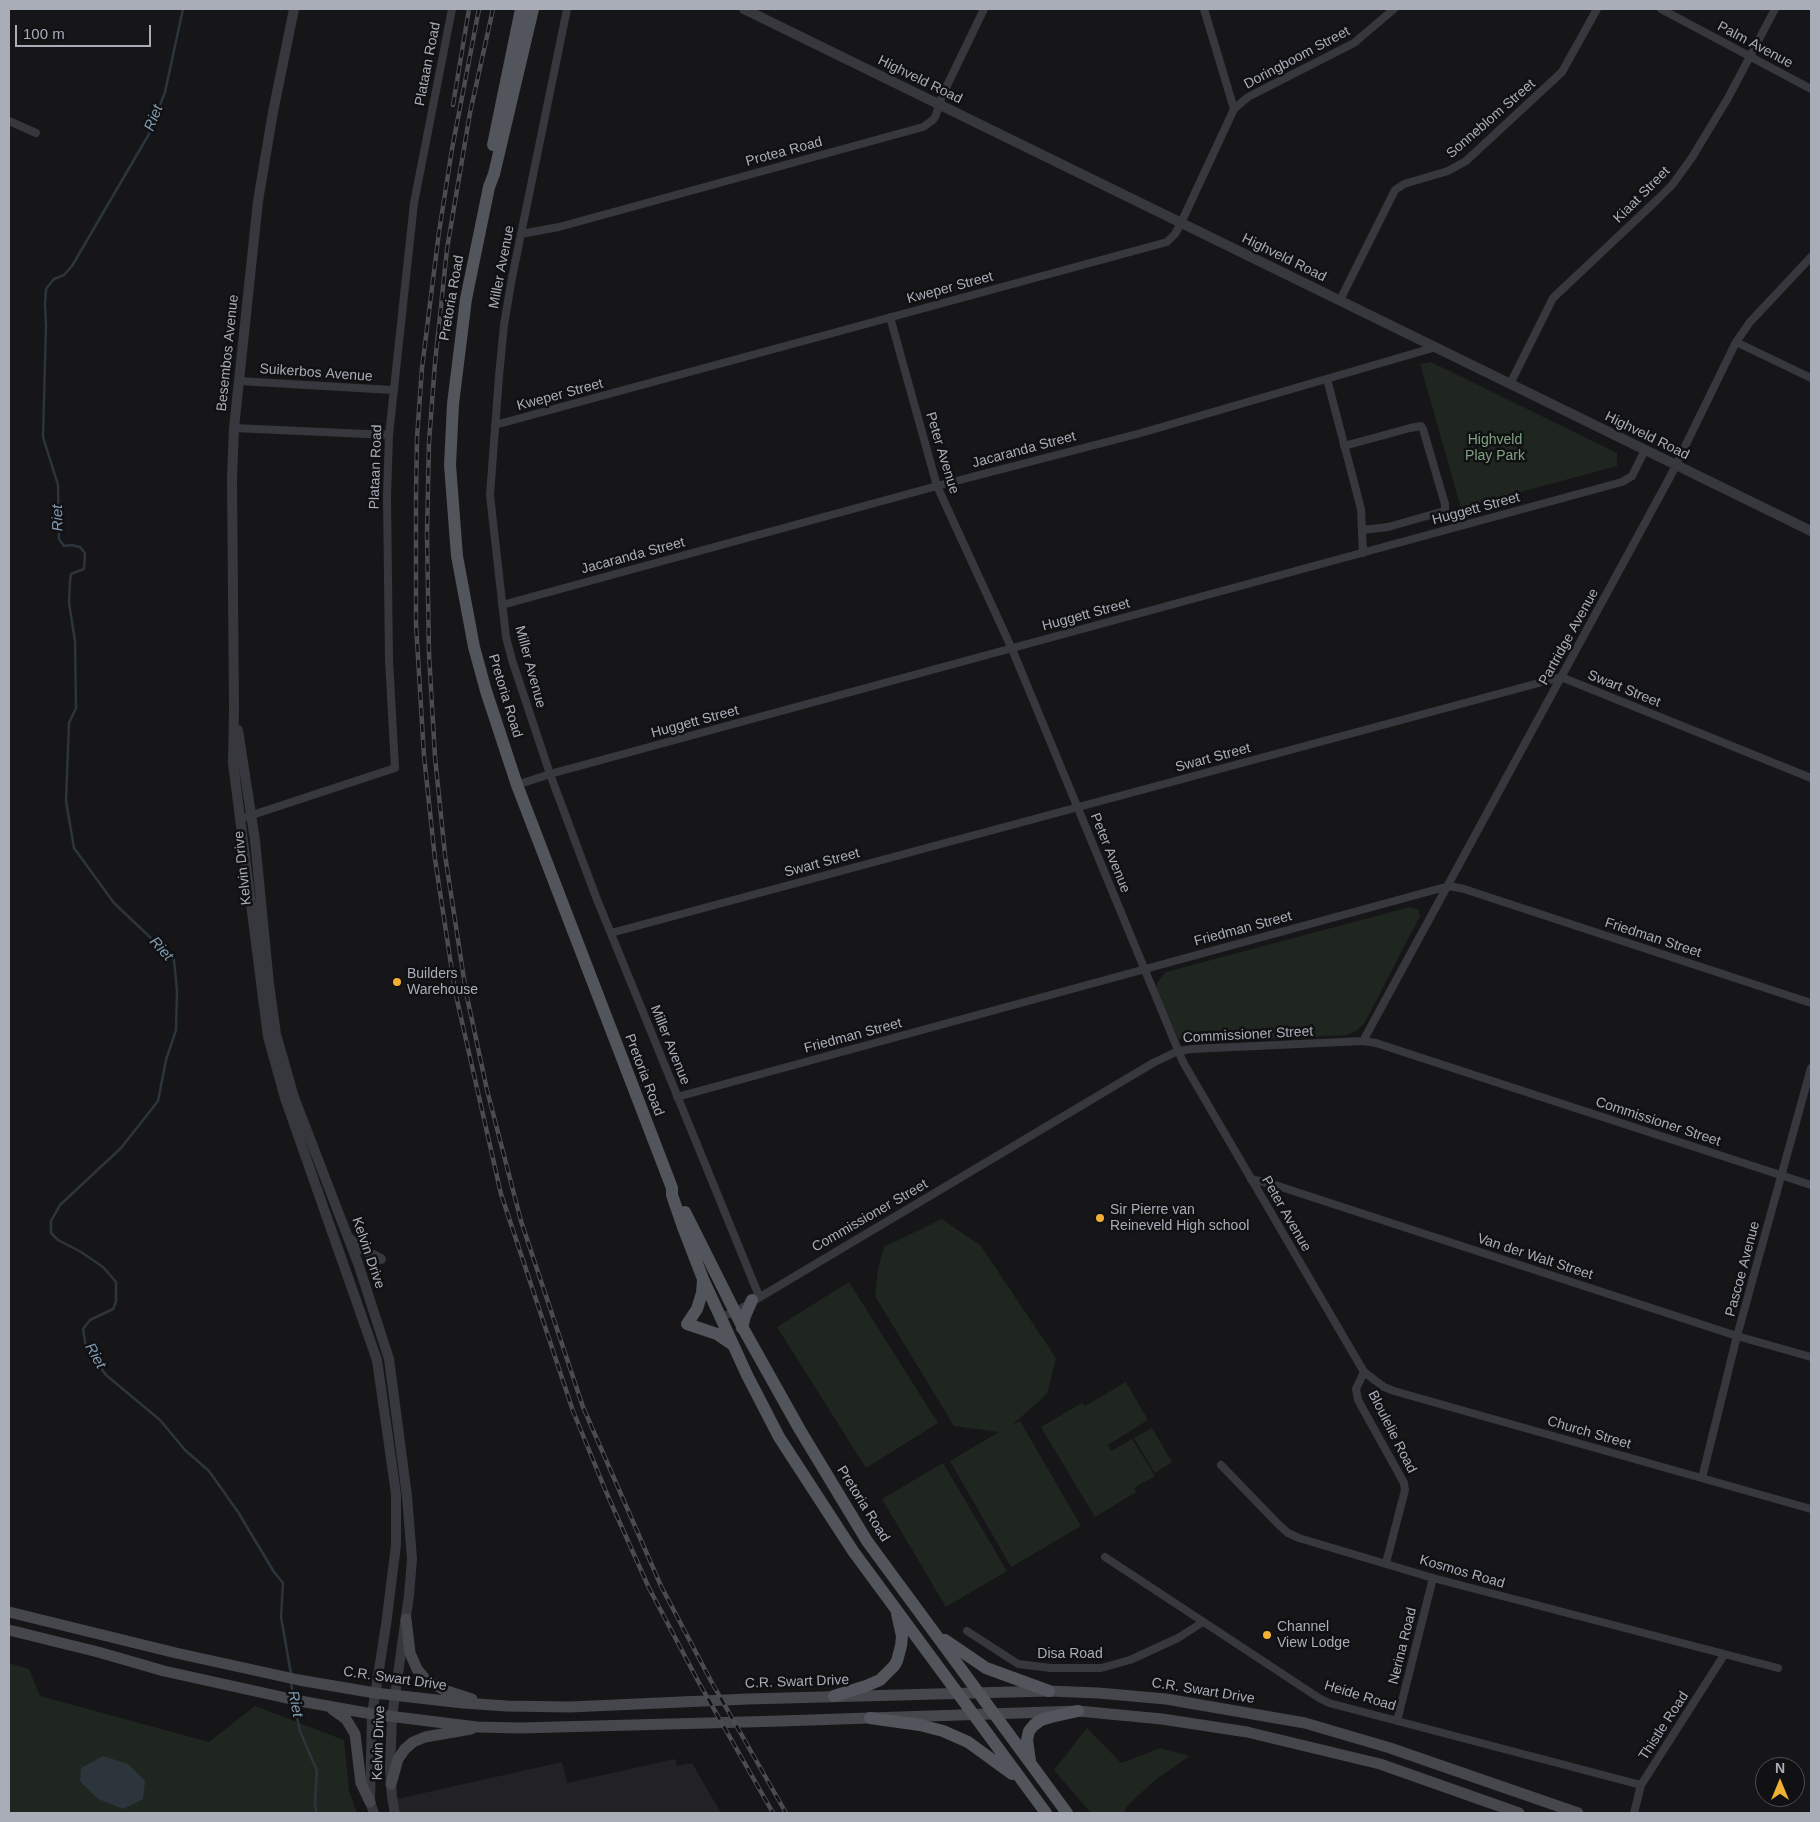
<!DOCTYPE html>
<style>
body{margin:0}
#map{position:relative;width:1820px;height:1822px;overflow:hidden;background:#161618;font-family:Helvetica,sans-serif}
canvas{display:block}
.frame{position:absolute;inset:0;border:10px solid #a8adb8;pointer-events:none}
.north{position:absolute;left:1755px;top:1757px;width:50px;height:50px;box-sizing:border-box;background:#111113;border:1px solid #4d4f55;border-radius:50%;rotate:0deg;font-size:14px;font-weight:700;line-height:20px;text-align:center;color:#a8adb8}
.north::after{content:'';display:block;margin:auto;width:18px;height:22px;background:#f2b134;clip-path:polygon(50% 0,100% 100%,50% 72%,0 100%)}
.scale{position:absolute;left:15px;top:25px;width:136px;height:22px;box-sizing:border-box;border:2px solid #a8adb8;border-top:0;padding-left:6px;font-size:15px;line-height:18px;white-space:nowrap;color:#a8adb8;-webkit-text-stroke:4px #111113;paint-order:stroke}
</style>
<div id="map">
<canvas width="1820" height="1822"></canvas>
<div class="frame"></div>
<div class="north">N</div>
<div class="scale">100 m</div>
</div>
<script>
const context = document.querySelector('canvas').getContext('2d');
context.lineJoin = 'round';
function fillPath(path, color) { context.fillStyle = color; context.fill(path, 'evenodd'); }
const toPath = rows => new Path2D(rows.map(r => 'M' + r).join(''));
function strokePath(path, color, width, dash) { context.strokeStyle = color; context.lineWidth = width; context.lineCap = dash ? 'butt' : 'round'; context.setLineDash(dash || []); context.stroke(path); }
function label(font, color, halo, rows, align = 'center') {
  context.font = font + ' Helvetica,sans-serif'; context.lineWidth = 5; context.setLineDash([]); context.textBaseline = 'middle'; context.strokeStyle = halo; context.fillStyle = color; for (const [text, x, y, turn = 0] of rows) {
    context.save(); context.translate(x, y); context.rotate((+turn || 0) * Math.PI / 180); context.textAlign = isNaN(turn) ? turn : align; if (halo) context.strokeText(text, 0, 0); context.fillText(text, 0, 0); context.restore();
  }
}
const built = toPath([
 [675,1759,677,1766,692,1763,721,1813,401,1813,397,1799,562,1762,567,1783]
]);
const green = toPath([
 [1431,362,1617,453,1617,466,1461,508,1420,364],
 [1410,907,1418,909,1420,916,1365,1022,1358,1030,1347,1035,1200,1042,1189,1041,1178,1038,1157,990,1157,983,1166,972],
 [942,1219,981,1246,1056,1358,1047,1394,1012,1425,1020,1421,1081,1526,1011,1567,950,1461,999,1432,954,1426,875,1296,878,1269,884,1247],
 [849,1282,938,1423,866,1468,777,1327],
 [1126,1382,1148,1420,1108,1445,1111,1451,1132,1439,1155,1476,1134,1488,1136,1492,1095,1517,1041,1427,1082,1403,1085,1406],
 [1152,1428,1172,1462,1155,1473,1134,1438],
 [943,1463,1007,1571,946,1607,882,1499],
 [9,1663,29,1669,40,1696,209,1742,255,1706,344,1740,349,1791,357,1813,9,1813],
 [1087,1728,1121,1763,1160,1748,1190,1756,1155,1780,1127,1806,1124,1813,1091,1813,1054,1770]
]);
const water = toPath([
 [103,1756,128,1764,145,1781,143,1799,123,1809,98,1799,80,1781,81,1768]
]);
const stream = toPath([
 [183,9,165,92,149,134,72,266,64,275,54,279,46,289,45,304,46,326,43,437,58,485,59,539,64,546,71,545,80,547,85,553,84,569,71,574,70,581,69,603,75,641,76,708,69,723,66,801,74,848,114,903,174,960,177,991,176,1030,166,1060,158,1101,121,1148,60,1205,51,1221,51,1233,58,1240,81,1252,103,1267,116,1282,116,1302,113,1309,90,1320,83,1329,86,1347,106,1375,160,1420,185,1450,209,1471,238,1512,274,1572,283,1583,281,1617,291,1674],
 [291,1682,293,1696],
 [294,1704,300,1731,317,1771,315,1801,316,1813]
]);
const minor = toPath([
 [567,9,512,278,504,325,499,376,490,495,506,637,512,660,550,774,596,897,759,1296],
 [1204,9,1234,109],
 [1661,9,1811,89],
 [9,121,36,133],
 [521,234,559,227,923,127,933,120,936,115,942,96,984,9],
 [1340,300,1395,190,1404,184,1448,171,1466,161,1562,72,1597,9],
 [890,317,937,486,1012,649,1183,1062,1364,1372,1384,1387,1394,1391,1811,1509],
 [1736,342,1811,378],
 [1327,379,1361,509,1363,553],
 [239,381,392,390],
 [1510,384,1553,298,1658,199,1672,185,1691,159,1728,98,1775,9],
 [495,425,1167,242,1175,234,1181,223,1234,109,1248,97,1354,43,1394,9],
 [234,428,389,435],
 [1344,446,1410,428,1421,426,1423,429,1445,504,1445,510,1441,512,1388,527,1362,530],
 [502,605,937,486,1141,433,1436,347],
 [517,785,550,774,1622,482,1632,476,1645,450],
 [240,819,395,768,389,660,387,496,389,435,414,203,452,9],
 [611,933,1561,677,1811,778],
 [1363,1041,1670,477,1736,342,1750,322,1811,257],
 [677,1097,1449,886,1464,889,1811,1003],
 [1251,1179,1275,1185,1737,1336,1811,1357],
 [720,1317,735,1312,1153,1063,1178,1051,1192,1049,1363,1041,1376,1043,1811,1185],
 [1364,1372,1356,1389,1358,1400,1404,1483,1405,1490,1386,1563],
 [1221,1465,1279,1525,1288,1533,1299,1538,1433,1578,1778,1668],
 [1702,1478,1737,1336,1811,1068],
 [1105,1557,1319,1698,1329,1703,1641,1785],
 [967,1631,1018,1664,1051,1668,1101,1668,1130,1660,1178,1638,1203,1622],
 [1397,1721,1433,1578],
 [1634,1813,1641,1785,1724,1655]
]);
const tertiary = toPath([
 [294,9,273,112,258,201,234,428,232,478,234,709,233,763,268,1037,285,1098,377,1360,396,1494,396,1545,386,1625,372,1714,370,1802,374,1813],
 [744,9,1811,531],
 [238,730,255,840,269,984,276,1034,294,1097,359,1266,389,1359,407,1496,412,1559,409,1595,392,1717,390,1768,392,1797,395,1813],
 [349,1238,363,1250,381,1259]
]);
const secondary = toPath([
 [9,1612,176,1653,299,1680,375,1693,463,1703,507,1706,570,1707,748,1699,1049,1691,1098,1693,1166,1699,1305,1723,1390,1748,1578,1813],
 [406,1619,410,1653,417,1669,425,1679,444,1690,472,1699],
 [9,1630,98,1652,164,1671,300,1701,372,1714,477,1727,520,1728,781,1721,1078,1711,1162,1719,1247,1732,1380,1764,1519,1813],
 [332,1709,346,1719,355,1734,361,1783,370,1802],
 [391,1784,398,1759,405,1749,413,1742,425,1737,471,1729]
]);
const primary = toPath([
 [533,9,494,174,489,187,466,299,453,404,450,465,457,556,474,647,486,691,517,785,672,1188,672,1195,683,1227,703,1279,747,1375,779,1437,853,1551,1046,1813],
 [493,145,521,9],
 [685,1212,744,1330,800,1430,867,1541,1067,1813],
 [687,1324,717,1334,733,1345],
 [687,1324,697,1309,702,1293,703,1280],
 [742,1328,745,1316,752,1300],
 [945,1640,986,1668,1049,1691],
 [834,1696,866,1686,880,1680,894,1666,897,1661,901,1646,902,1636,897,1614],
 [870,1718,920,1725,943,1731,968,1742,1012,1774],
 [1030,1761,1027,1740,1029,1731,1034,1725,1041,1720,1051,1717,1078,1711]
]);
const rail = toPath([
 [479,9,452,149,439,232,422,368,417,438,416,496,416,624,424,756,435,859,455,991,501,1194,573,1411,607,1494,649,1588,698,1681,773,1813],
 [493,9,470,113,447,249,435,363,429,442,427,534,429,654,435,757,445,855,466,992,487,1090,521,1221,583,1407,661,1586,711,1681,786,1813],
 [453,105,469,9]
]);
const markers = [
 [397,982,5,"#f2b134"],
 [1100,1218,5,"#f2b134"],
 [1267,1635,5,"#f2b134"]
];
const streetNames = [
 ["Palm Avenue",1755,45,28],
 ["Doringboom Street",1297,58,-28],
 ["Plataan Road",428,64,-79],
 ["Highveld Road",920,80,26],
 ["Sonneblom Street",1491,119,-41],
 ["Protea Road",784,152,-15],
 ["Kiaat Street",1642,195,-45],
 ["Highveld Road",1284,258,26],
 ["Miller Avenue",502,267,-79],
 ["Kweper Street",950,288,-15],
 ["Pretoria Road",452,298,-80],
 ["Besembos Avenue",228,353,-84],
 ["Suikerbos Avenue",316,373,4],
 ["Kweper Street",560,395,-15],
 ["Highveld Road",1647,436,26],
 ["Jacaranda Street",1024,450,-15],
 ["Peter Avenue",942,453,73],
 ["Plataan Road",376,467,-88],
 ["Huggett Street",1476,509,-15],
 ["Jacaranda Street",633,556,-15],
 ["Huggett Street",1086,615,-15],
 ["Partridge Avenue",1569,637,-61],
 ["Miller Avenue",530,667,75],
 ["Swart Street",1624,689,22],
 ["Pretoria Road",505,696,73],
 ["Huggett Street",695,722,-15],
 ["Swart Street",1213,758,-15],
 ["Peter Avenue",1110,853,68],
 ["Swart Street",822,863,-15],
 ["Kelvin Drive",243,868,-96],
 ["Friedman Street",1243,929,-15],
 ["Friedman Street",1653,938,18],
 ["Commissioner Street",1248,1035,-3],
 ["Friedman Street",853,1036,-15],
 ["Miller Avenue",670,1045,68],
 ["Pretoria Road",644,1075,69],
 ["Commissioner Street",1658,1122,18],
 ["Peter Avenue",1286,1214,60],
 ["Commissioner Street",870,1216,-30],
 ["Kelvin Drive",368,1253,71],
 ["Van der Walt Street",1535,1257,18],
 ["Pascoe Avenue",1743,1269,-75],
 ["Bloulelie Road",1392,1432,63],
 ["Church Street",1589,1433,16],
 ["Pretoria Road",863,1504,58],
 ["Kosmos Road",1462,1572,16],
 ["Nerina Road",1403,1646,-76],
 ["Disa Road",1070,1654],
 ["C.R. Swart Drive",395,1679,8],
 ["C.R. Swart Drive",797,1682,-2],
 ["C.R. Swart Drive",1203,1691,9],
 ["Heide Road",1360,1696,17],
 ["Thistle Road",1664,1726,-57],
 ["Kelvin Drive",379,1743,-88]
];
const parkNames = [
 ["Highveld",1495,440],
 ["Play Park",1495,456]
];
const poiNames = [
 ["Builders",407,974],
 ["Warehouse",407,990],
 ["Sir Pierre van",1110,1210],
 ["Reineveld High school",1110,1226],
 ["Channel",1277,1627],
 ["View Lodge",1277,1643]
];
const waterNames = [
 ["Riet",154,118,-69],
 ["Riet",58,518,-91],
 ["Riet",161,949,48],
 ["Riet",95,1356,60],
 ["Riet",295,1704,79]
];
fillPath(built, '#222225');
fillPath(green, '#1e261f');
fillPath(water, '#2c353c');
strokePath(stream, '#2c353c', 2.5);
strokePath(minor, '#37383d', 8);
strokePath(tertiary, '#37383d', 10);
strokePath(secondary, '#45474d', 11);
strokePath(primary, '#53555c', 12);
strokePath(rail, '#4a4c52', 4.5);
strokePath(rail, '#111113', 2.5, [8]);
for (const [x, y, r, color] of markers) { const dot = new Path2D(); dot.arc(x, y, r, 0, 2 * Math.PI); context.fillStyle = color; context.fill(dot); strokePath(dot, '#111113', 2); }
label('14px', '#a8adb8', '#111113', streetNames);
label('14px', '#7fa381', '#111113', parkNames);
label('14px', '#a8adb8', '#111113', poiNames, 'left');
label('italic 15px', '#7f9bb3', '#111113', waterNames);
</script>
